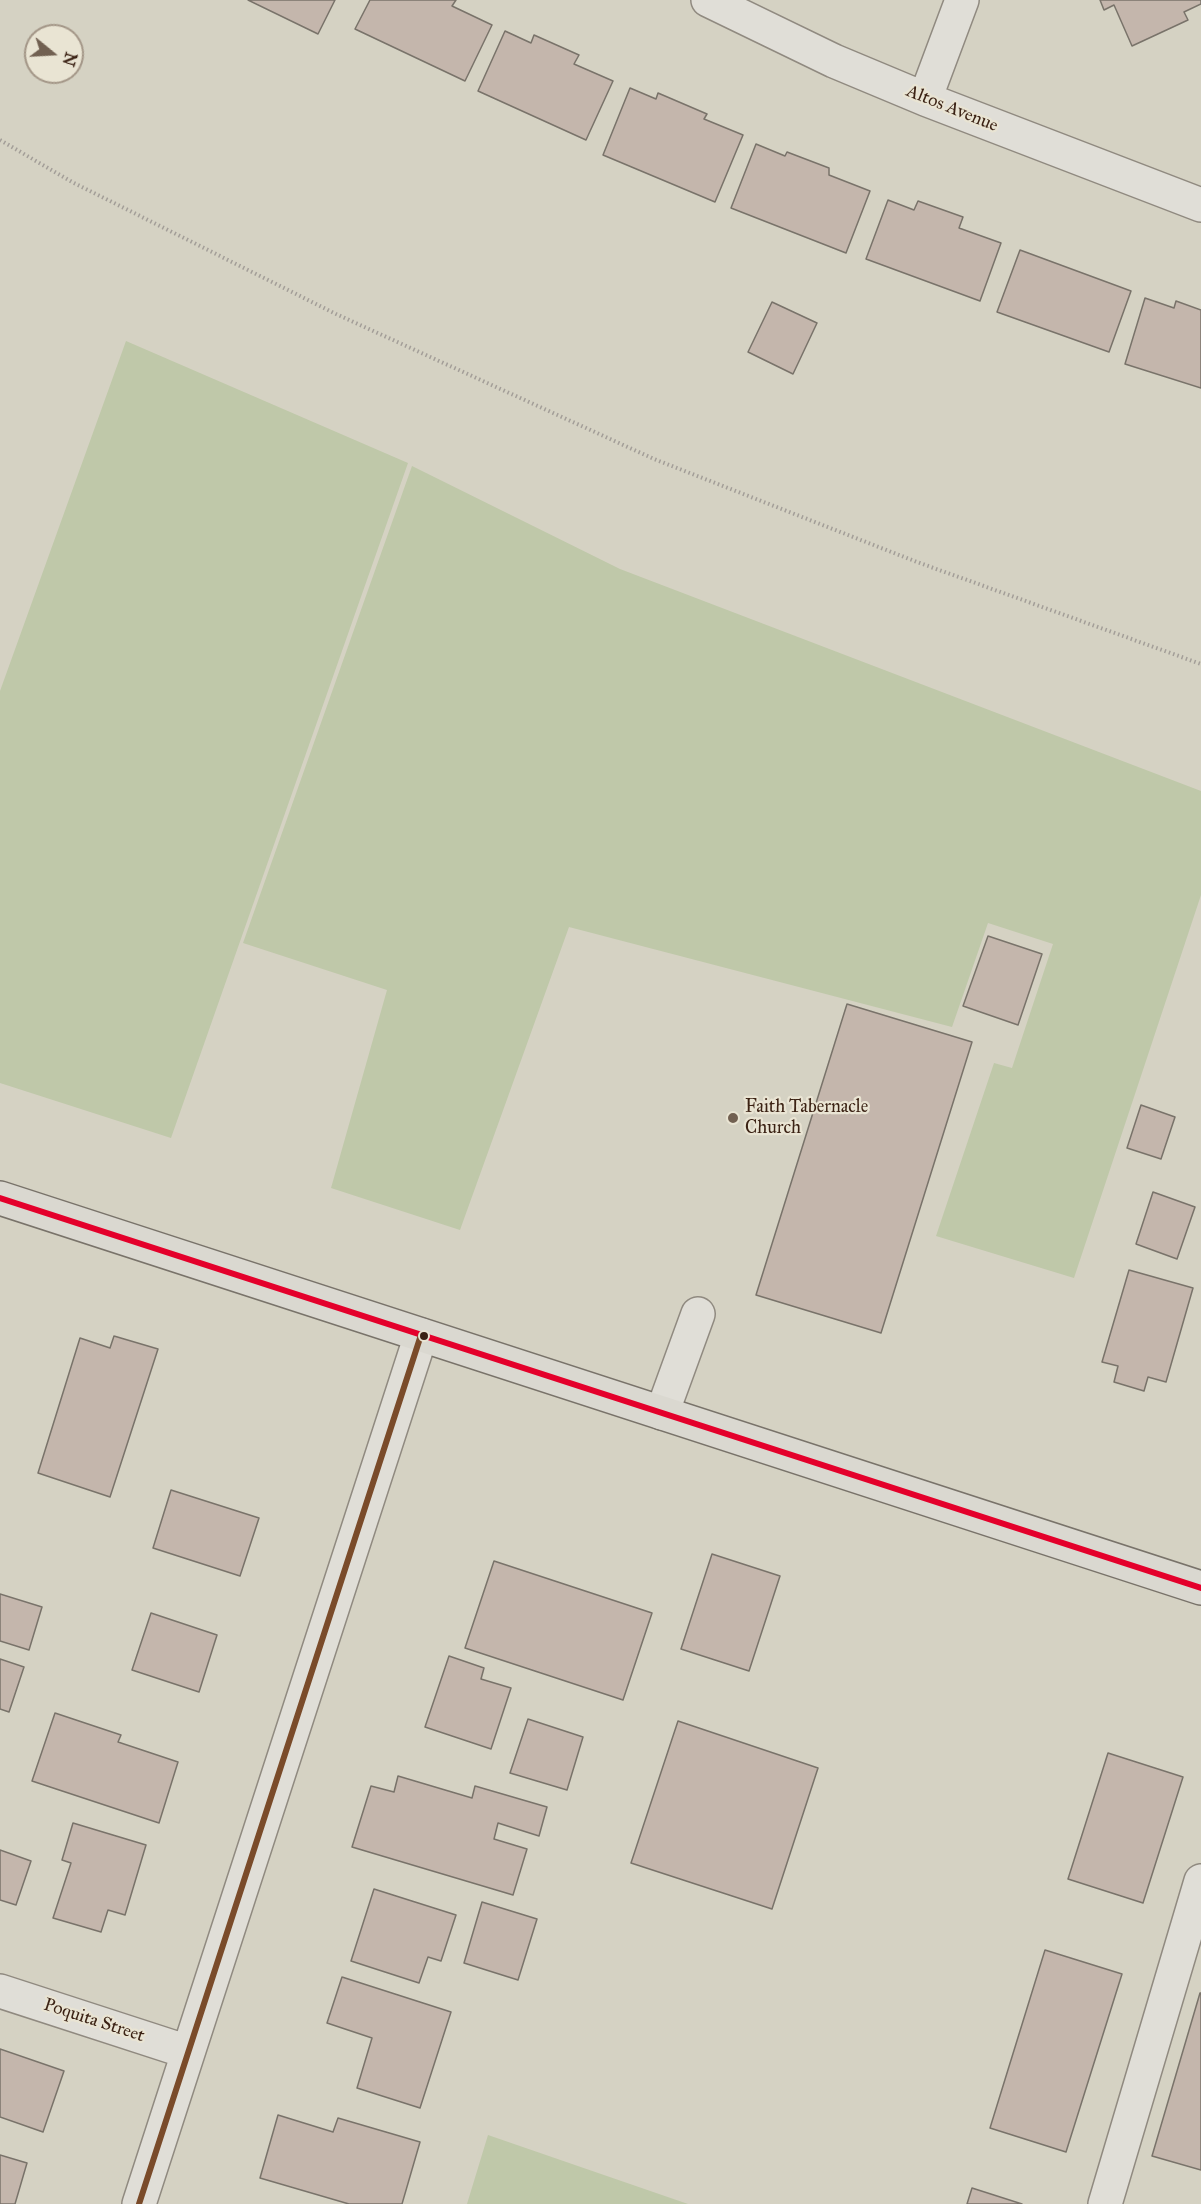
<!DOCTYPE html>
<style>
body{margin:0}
#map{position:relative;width:1201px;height:2204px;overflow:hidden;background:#d5d2c3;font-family:"IM FELL Great Primer",serif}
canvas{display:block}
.north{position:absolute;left:24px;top:24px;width:60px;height:60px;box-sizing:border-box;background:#e9e4d3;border:2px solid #a39687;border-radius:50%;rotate:108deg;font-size:16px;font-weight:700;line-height:24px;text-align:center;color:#3b2214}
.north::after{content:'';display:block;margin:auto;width:21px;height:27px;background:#716051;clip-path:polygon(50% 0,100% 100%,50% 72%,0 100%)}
</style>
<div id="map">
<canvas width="1201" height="2204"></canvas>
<div class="north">N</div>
</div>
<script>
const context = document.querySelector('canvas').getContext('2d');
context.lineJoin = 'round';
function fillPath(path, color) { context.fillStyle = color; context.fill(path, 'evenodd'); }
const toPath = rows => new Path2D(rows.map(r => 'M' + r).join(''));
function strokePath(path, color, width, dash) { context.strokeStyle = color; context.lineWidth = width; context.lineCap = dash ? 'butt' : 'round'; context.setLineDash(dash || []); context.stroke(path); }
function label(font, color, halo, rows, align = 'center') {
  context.font = font + ' "IM FELL Great Primer",serif'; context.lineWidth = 4.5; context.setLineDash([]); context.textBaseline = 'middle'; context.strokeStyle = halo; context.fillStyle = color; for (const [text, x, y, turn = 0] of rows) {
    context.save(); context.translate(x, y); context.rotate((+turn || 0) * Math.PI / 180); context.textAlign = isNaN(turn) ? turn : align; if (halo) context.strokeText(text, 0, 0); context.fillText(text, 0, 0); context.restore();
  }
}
const green = toPath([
 [126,341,408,463,171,1138,0,1083,0,691],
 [412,466,620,569,1201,791,1201,895,1074,1278,936,1236,994,1063,1012,1068,1053,944,988,923,952,1027,569,927,460,1230,331,1188,387,990,243,943],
 [488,2135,688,2204,467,2204]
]);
const building = toPath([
 [248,0,335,0,318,34,248,0],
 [370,0,456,0,452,6,492,25,465,81,355,29,370,0],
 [1100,0,1201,0,1201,4,1184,12,1188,20,1132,46,1114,5,1104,10,1100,0],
 [505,31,531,43,534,35,579,55,574,64,613,81,586,140,478,91,505,31],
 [630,88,656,99,658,93,707,114,704,119,743,135,715,202,603,155,630,88],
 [756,144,785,156,787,152,829,168,829,175,870,191,846,253,731,208,756,144],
 [888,200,914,210,918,201,963,217,959,228,1001,243,980,301,866,259,888,200],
 [1020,250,1131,291,1109,352,997,312,1020,250],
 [1145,298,1174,308,1176,301,1201,310,1201,388,1125,364,1145,298],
 [772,302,817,323,793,374,748,352,772,302],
 [988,936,1042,954,1018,1025,963,1006,988,936],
 [847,1004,972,1042,881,1333,756,1295,847,1004],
 [1141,1105,1175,1117,1161,1159,1127,1148,1141,1105],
 [1153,1192,1195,1207,1177,1259,1136,1244,1153,1192],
 [1129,1270,1193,1288,1166,1382,1148,1377,1144,1391,1114,1382,1118,1366,1102,1362,1129,1270],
 [114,1336,158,1349,110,1497,38,1473,80,1338,110,1348,114,1336],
 [171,1490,259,1518,240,1576,153,1548,171,1490],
 [712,1554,780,1576,749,1671,681,1649,712,1554],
 [494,1561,652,1613,623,1700,465,1648,494,1561],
 [0,1594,42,1607,29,1650,0,1641,0,1594],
 [151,1613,217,1635,199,1692,132,1670,151,1613],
 [449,1656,484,1668,481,1679,511,1688,491,1749,425,1727,449,1656],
 [0,1659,24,1667,9,1712,0,1709,0,1659],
 [55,1713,121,1735,118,1742,178,1762,159,1823,32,1781,55,1713],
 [528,1719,583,1737,567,1790,510,1773,528,1719],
 [678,1721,818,1768,772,1909,631,1863,678,1721],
 [1108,1753,1183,1777,1143,1903,1068,1879,1108,1753],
 [398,1776,472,1798,475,1786,547,1807,539,1836,498,1823,494,1839,527,1849,513,1895,352,1847,371,1786,394,1792,398,1776],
 [73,1823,146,1845,125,1915,108,1910,101,1932,53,1918,71,1863,62,1860,73,1823],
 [0,1850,31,1861,16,1905,0,1900,0,1850],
 [374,1889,456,1915,441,1961,428,1957,419,1983,351,1961,374,1889],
 [482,1902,537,1919,518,1980,464,1963,482,1902],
 [1045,1950,1122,1974,1066,2152,990,2128,1045,1950],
 [342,1977,451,2012,420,2108,357,2088,372,2038,327,2023,342,1977],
 [1200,1993,1201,1993,1201,2170,1152,2156,1200,1993],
 [0,2049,64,2071,43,2132,0,2117,0,2049],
 [278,2115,333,2132,338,2118,420,2142,402,2204,349,2204,260,2178,278,2115],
 [0,2155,27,2163,15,2204,0,2204,0,2155],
 [972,2188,1022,2204,967,2204,972,2188]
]);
const path = toPath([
 [0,140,72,182,336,314,654,459,917,562,1201,664]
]);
const minor = toPath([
 [708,0,834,61,925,99,1201,205],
 [925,99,962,0],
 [662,1413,698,1314],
 [0,1991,188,2052],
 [139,2204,421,1335],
 [1105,2204,1201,1881]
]);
const major = toPath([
 [0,1198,1201,1588]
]);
const bus1 = toPath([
 [0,1198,1201,1588]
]);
const bus2 = toPath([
 [139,2204,421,1335]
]);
const markers = [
 [733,1118,6,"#716051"],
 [424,1336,5,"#3b2214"]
];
const streetNames = [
 ["Altos Avenue",952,109,22],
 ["Poquita Street",94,2021,18]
];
const poiNames = [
 ["Faith Tabernacle",745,1108],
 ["Church",745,1129]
];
fillPath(green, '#bfc8a9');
fillPath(building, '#c4b6ac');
strokePath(building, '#79736a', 1.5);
strokePath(minor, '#908a80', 36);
strokePath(major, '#79736a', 36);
strokePath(path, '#a39e98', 4, [1.5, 3]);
strokePath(minor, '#e0ded7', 33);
strokePath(major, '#dad8d0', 33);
strokePath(bus1, '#e4002b', 6);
strokePath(bus2, '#7a4b2a', 6);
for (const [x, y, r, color] of markers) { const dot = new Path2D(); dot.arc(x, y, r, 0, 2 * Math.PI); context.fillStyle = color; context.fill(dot); strokePath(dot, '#e9e4d3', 2); }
label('18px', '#3b2214', '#e9e4d3', streetNames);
label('18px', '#3b2214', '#e9e4d3', poiNames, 'left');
</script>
